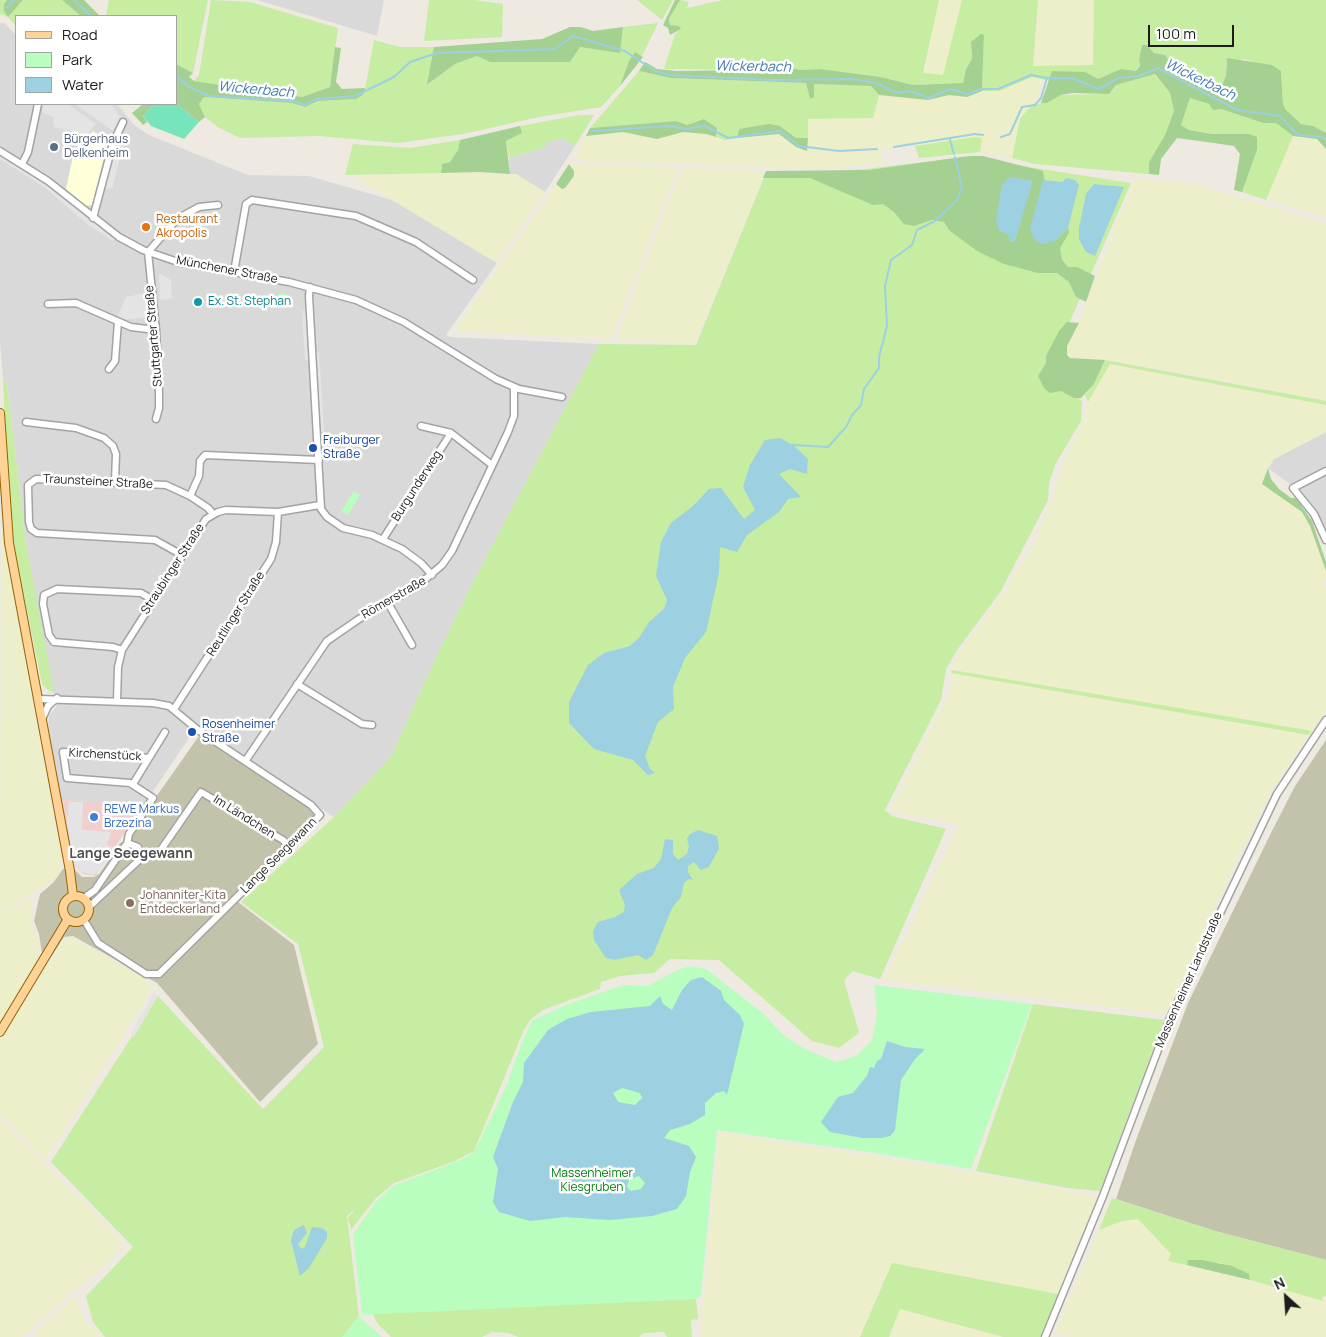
<!DOCTYPE html>
<meta charset="utf-8">
<style>
body{margin:0}
#map{position:relative;width:1326px;height:1337px;overflow:hidden;background:#eeeae1;font-family:Manrope,sans-serif}
canvas{display:block}
.legend{position:absolute;left:15px;top:15px;width:162px;height:90px;box-sizing:border-box;background:#fff;border:1px solid #a4a4a4;margin:0;padding:6px 9px;list-style:none;font-size:15px;color:#1c1c1c}
.legend li{display:flex;align-items:center;gap:10px;height:25px}
.legend b{width:25px;border:1px solid #a4a4a4}
.north{position:absolute;left:1261px;top:1272px;width:50px;height:50px;-webkit-text-stroke:4px #fff;paint-order:stroke;rotate:334deg;font-size:14px;font-weight:700;line-height:20px;text-align:center;color:#1c1c1c}
.north::after{content:'';display:block;margin:auto;width:18px;height:22px;background:#1c1c1c;clip-path:polygon(50% 0,100% 100%,50% 72%,0 100%)}
.scale{position:absolute;left:1148px;top:25px;width:86px;height:22px;box-sizing:border-box;border:2px solid #1c1c1c;border-top:0;padding-left:6px;font-size:15px;line-height:18px;white-space:nowrap;color:#1c1c1c;-webkit-text-stroke:4px #fff;paint-order:stroke}
</style>
<div id="map">
<canvas width="1326" height="1337"></canvas>
<ul class="legend">
<li><b style="height:6px;background:#ffd295"></b>Road</li>
<li><b style="height:14px;background:#b9fdbf"></b>Park</li>
<li><b style="height:14px;background:#9dd0e0"></b>Water</li>
</ul>
<div class="north">N</div>
<div class="scale">100 m</div>
</div>
<script>
const context = document.querySelector('canvas').getContext('2d');
context.lineJoin = 'round';
function fillPath(path, color) { context.fillStyle = color; context.fill(path, 'evenodd'); }
const toPath = rows => new Path2D(rows.map(r => 'M' + r).join(''));
function strokePath(path, color, width, dash) { context.strokeStyle = color; context.lineWidth = width; context.lineCap = dash ? 'butt' : 'round'; context.setLineDash(dash || []); context.stroke(path); }
function label(font, color, halo, rows, align = 'center') {
  context.font = font + ' Manrope,sans-serif'; context.lineWidth = 5; context.setLineDash([]); context.textBaseline = 'middle'; context.strokeStyle = halo; context.fillStyle = color; for (const [text, x, y, turn = 0] of rows) {
    context.save(); context.translate(x, y); context.rotate((+turn || 0) * Math.PI / 180); context.textAlign = isNaN(turn) ? turn : align; if (halo) context.strokeText(text, 0, 0); context.fillText(text, 0, 0); context.restore();
  }
}
const residential = toPath([
 [257,0,384,0,377,36],
 [0,23,4,23,16,35,16,104,117,104,134,125,149,135,248,175,309,176,392,200,497,263,446,335,450,337,599,344,470,588,433,664,391,757,334,817,197,726,139,812,123,802,60,800,48,728,49,716,56,707,26,543,7,383,3,379,0,339],
 [564,138,575,146,545,192,516,174,510,174,509,158,546,147,546,142],
 [1326,432,1326,534,1297,489,1268,468,1274,459]
]);
const commercial = toPath([
 [60,800,123,802,139,812,95,876,83,874,74,865]
]);
const education = toPath([
 [93,131,108,142,92,205,86,206,66,189,74,151]
]);
const construction = toPath([
 [199,736,309,806,319,824,238,902,294,945,318,1044,260,1102,157,983,73,936,64,937,51,957,42,953,39,934,34,921,40,894,53,883,63,869,73,868,82,877,94,877,100,873,120,843,125,841],
 [1326,740,1326,1260,1215,1231,1116,1199,1136,1140,1188,1003,1271,833,1295,786]
]);
const farmland = toPath([
 [939,0,962,0,944,75,923,74],
 [1038,0,1094,0,1093,66,1033,66],
 [1032,77,1043,79,1038,97,1020,119,1012,158,980,152,982,139,975,137,881,150,883,164,814,168,587,161,577,159,576,154,586,136,623,132,657,139,682,132,706,134,725,140,779,134,796,147,807,151,808,119,873,118,879,95,928,100,949,95,967,97,982,91,1000,91],
 [1293,136,1317,139,1326,149,1326,217,1266,200],
 [569,164,678,167,612,337,608,339,459,331,457,327,556,184,562,189,569,184,574,176,574,171],
 [684,168,766,171,694,344,618,340,617,336,681,170],
 [480,172,495,175,516,174,545,192,497,263,359,180,361,175],
 [1134,179,1192,183,1326,224,1326,401,1185,373,1105,360,1070,358,1067,355,1067,346,1086,307,1086,302],
 [1109,364,1326,405,1326,432,1274,459,1264,474,1302,512,1310,526,1326,571,1326,580,1323,583,1326,589,1326,710,1312,731,952,670,959,653,1005,592,1034,543,1052,501,1062,466,1084,421,1088,402],
 [1,521,62,863,56,878,0,914],
 [951,673,1309,735,1271,792,1210,916,1168,1014,884,980,959,825,893,812,891,809,951,688],
 [31,898,32,901,30,918,39,942,39,959,0,1022,0,915],
 [72,937,147,980,152,989,45,1161,0,1115,0,1040,62,942],
 [0,1119,119,1237,122,1244,113,1258,21,1337,0,1337],
 [719,1133,930,1165,1096,1196,1097,1199,1058,1294,892,1263,860,1337,701,1337,701,1308,704,1300],
 [1138,1219,1172,1254,1169,1261,1211,1269,1326,1302,1326,1337,1071,1337,1054,1334,1099,1230,1122,1221],
 [75,1297,85,1321,101,1337,37,1337,33,1333],
 [900,1309,1003,1337,889,1337]
]);
const grass = toPath([
 [0,0,7,0,4,4,8,17,23,0,62,0,81,16,16,16,16,26,8,17,0,14],
 [109,0,208,0,193,73,176,64,176,16,106,16],
 [211,0,250,2,338,28,330,87,302,97,194,81,199,75],
 [429,0,474,0,503,4,502,37,424,41],
 [637,0,673,0,662,20],
 [680,0,689,2,687,8,723,0,939,0,923,73,943,75,962,0,1038,0,1033,66,1093,65,1094,0,1326,0,1326,133,1313,126,1301,124,1289,115,1283,104,1281,71,1244,59,1226,63,1226,76,1222,85,1212,90,1176,68,1165,55,1154,53,1150,48,1142,45,1139,59,1140,66,1136,71,1121,69,1098,79,1052,71,1049,81,1032,77,1000,91,982,91,984,35,971,50,972,59,966,69,963,83,913,85,881,77,820,69,801,70,771,64,757,70,664,69,675,34,681,29,670,26,669,19],
 [658,23,642,56,635,53,620,86,601,107,539,117,463,134,398,143,318,136,240,138,219,128,205,117,199,104,204,97,292,103,305,107,318,101,356,99,364,94,374,40,400,47,434,47,428,85,455,64,477,56,490,62,570,62,579,47,620,52,623,27],
 [639,71,671,78,806,83,810,99,814,91,814,84,872,86,879,95,873,118,808,119,808,138,796,138,780,126,739,129,737,138,725,140,716,137,717,128,704,119,687,125,676,121,590,128],
 [1154,74,1170,93,1174,111,1165,135,1149,162,1149,174,1035,164,1012,158,1020,119,1029,108,1041,103,1047,103,1061,95,1109,94,1116,85],
 [1190,98,1209,104,1213,109,1221,109,1263,123,1276,123,1293,136,1266,200,1242,192,1257,150,1249,134,1212,134,1189,130,1181,125],
 [579,115,594,115,575,146,563,138,547,142,546,147,509,158,506,141,522,133,520,126],
 [975,137,982,138,980,152,919,158,915,146],
 [460,140,458,150,450,162,442,164,441,173,345,175,353,144,410,148],
 [965,157,1131,183,1068,326,1063,384,1082,401,1081,421,1056,463,1049,483,1048,500,1001,591,957,650,946,669,941,700,885,810,892,816,946,829,880,979,853,971,844,980,859,1033,839,1048,812,1041,719,960,670,959,654,973,620,976,601,982,600,989,543,1010,530,1020,523,1032,474,1151,455,1161,394,1183,375,1199,351,1230,348,1218,356,1208,347,1216,359,1316,342,1337,105,1337,93,1322,86,1296,133,1247,51,1162,158,996,263,1109,324,1047,298,944,241,902,334,817,391,757,433,664,470,588,599,344,696,345,765,175,866,169],
 [1105,360,1326,401,1326,405,1110,364,1088,402,1085,395,1094,384],
 [3,379,7,383,26,543,54,692,49,691,42,684,17,562,8,499],
 [952,670,1167,706,1312,731,1309,735,951,673],
 [1033,1004,1164,1020,1100,1191,1068,1188,976,1171],
 [1112,1198,1215,1231,1326,1260,1326,1296,1322,1297,1323,1301,1250,1280,1249,1274,1221,1263,1188,1261,1187,1265,1168,1261,1171,1254,1138,1219,1122,1221,1099,1230],
 [892,1263,1058,1294,1040,1337,1003,1337,900,1309,889,1337,860,1337],
 [696,1299,698,1319,691,1320,692,1337,667,1337,664,1332,644,1333,639,1337,518,1337,509,1333,492,1332,482,1337,391,1337,378,1324,370,1309]
]);
const forest = toPath([
 [7,0,23,0,8,17,4,11,4,4],
 [62,0,84,0,100,16,81,16],
 [675,0,680,0,669,19,670,25,679,26,681,29,670,35,668,28,663,25],
 [570,27,581,27,593,31,623,27,620,53,580,47,570,62,490,62,477,56,455,64,427,85,434,47,542,39],
 [981,34,984,35,982,91,967,97,949,95,928,100,879,95,871,86,814,84,814,97,810,99,806,83,671,78,639,71,645,62,657,69,676,71,757,70,771,64,801,70,820,69,881,77,913,85,963,83,966,69,972,59,971,42],
 [1142,45,1147,45,1154,53,1165,55,1176,68,1212,90,1222,85,1226,76,1227,58,1272,65,1281,71,1283,104,1286,110,1301,124,1313,126,1326,133,1326,149,1317,139,1293,136,1276,123,1263,123,1221,109,1213,110,1209,104,1190,98,1181,125,1189,130,1212,134,1249,134,1257,137,1257,150,1242,192,1234,190,1240,154,1234,146,1214,143,1177,138,1161,159,1159,175,1149,174,1149,162,1165,135,1174,111,1170,93,1155,74,1116,85,1109,94,1072,93,1061,95,1047,103,1041,103,1052,71,1085,72,1098,79,1121,69,1136,71,1140,66,1139,59],
 [335,47,341,48,336,82,342,89,365,88,364,94,356,99,318,101,305,107,292,103,204,97,199,104,205,117,199,122,176,103,176,64,193,73,189,77,194,81,302,97,330,87],
 [635,52,643,57,620,86,629,61],
 [143,104,155,104,143,116,147,122,143,125,132,113],
 [704,119,717,128,716,137,706,134,683,132,657,139,623,132,586,136,590,128,676,121,687,125],
 [769,124,780,126,796,138,808,138,807,151,796,147,779,134,737,138,739,129],
 [520,126,522,133,506,141,510,174,480,172,441,173,442,164,450,162,458,150,460,140],
 [969,156,983,156,1043,171,1055,241,1068,228,1069,233,1060,248,1062,260,1068,267,1077,267,1095,276,1086,302,1076,297,1069,282,1057,273,1038,273,1004,264,977,251,949,230,944,222,932,220,914,226,904,224,894,212,883,204,873,205,810,178,763,178,766,171,869,170],
 [1032,181,1016,237,1015,241,1011,242,1008,234],
 [569,164,574,171,574,176,565,188,562,189,556,184],
 [1067,322,1079,323,1067,346,1067,355,1070,358,1105,360,1094,384,1081,398,1074,398,1061,391,1050,393,1044,388,1038,376,1046,363,1046,356,1059,331],
 [1268,468,1271,479,1279,489,1291,498,1296,498,1312,521,1326,562,1326,571,1310,526,1302,512,1262,484],
 [1188,1260,1202,1260,1232,1266,1249,1274,1250,1280,1187,1265]
]);
const park = toPath([
 [284,292,288,301,273,309,268,300],
 [354,491,360,495,348,515,341,511],
 [691,966,706,969,764,1014,782,1034,803,1048,836,1062,856,1056,872,1040,877,1014,874,985,1032,1004,971,1169,874,1153,717,1130,701,1295,697,1299,362,1315,353,1234,376,1202,393,1186,463,1159,474,1152,505,1089,525,1035,533,1020,566,1005,623,985,648,986,679,969],
 [359,1316,363,1320,382,1337,342,1337]
]);
const pitch = toPath([
 [176,103,199,122,184,139,151,126,143,116,155,104]
]);
const parking = toPath([
 [43,104,68,104,96,124,83,139,72,131,54,127,53,117,42,112],
 [75,104,111,104,120,116,113,131],
 [117,141,124,143,112,189,105,188],
 [0,154,47,183,115,237,113,241,87,224,44,187,0,159],
 [159,273,171,280,172,299,160,300],
 [146,293,148,317,122,320,117,318,126,297],
 [302,311,307,311,310,360,305,360],
 [315,352,319,352,324,432,319,432],
 [69,802,83,802,82,830,111,832,107,845,114,848,102,867,94,875,82,872,74,864,67,823],
 [154,992,158,996,134,1037,130,1035]
]);
const water = toPath([
 [1010,177,1033,181,1016,237,1015,241,1011,242,1008,234,999,231,996,219,1002,185],
 [1066,178,1075,180,1079,185,1068,228,1055,241,1042,244,1035,240,1030,229,1043,180,1062,182],
 [1094,184,1124,187,1095,256,1086,252,1079,239,1079,228,1086,194],
 [780,438,793,445,808,459,807,474,790,469,779,474,801,497,788,499,779,512,747,535,737,552,720,547,719,573,706,632,685,658,673,687,674,709,658,722,645,756,650,769,655,773,648,775,633,760,594,749,569,723,569,702,588,665,604,653,630,646,639,638,649,622,664,609,667,600,656,576,661,542,671,523,693,506,709,489,721,488,744,519,755,510,743,487,750,465,765,440],
 [698,830,717,836,719,848,709,867,701,870,694,862,688,866,688,872,693,880,689,879,684,883,681,897,672,908,653,955,646,960,638,955,614,960,606,958,594,940,593,931,598,922,615,917,624,912,625,905,619,890,637,874,654,868,661,859,665,839,673,840,673,854,678,860,687,854,689,846,687,839,690,834],
 [702,977,721,991,724,1000,740,1015,744,1024,727,1095,724,1091,716,1093,705,1103,705,1115,690,1124,670,1130,664,1138,689,1146,696,1157,690,1172,686,1196,677,1209,652,1216,610,1220,565,1217,530,1221,499,1212,493,1202,498,1169,493,1157,513,1102,523,1082,524,1063,548,1030,567,1019,591,1012,650,1006,660,996,663,1004,672,1010,682,990,691,980],
 [622,1088,640,1093,642,1098,635,1105,618,1102,613,1093],
 [639,1176,645,1183,641,1189,631,1191,627,1187,629,1179],
 [887,1041,905,1047,925,1049,915,1059,901,1080,895,1130,890,1136,882,1138,862,1138,830,1132,821,1122,838,1097,853,1093,867,1076,870,1067,874,1068,877,1061,881,1059],
 [304,1225,307,1233,298,1244,301,1249,305,1247,312,1227,322,1228,327,1232,327,1238,309,1268,300,1276,291,1241,294,1230]
]);
const stream = toPath([
 [74,0,91,16],
 [7,7,14,0],
 [176,76,189,87,209,96,293,101,304,105,317,99,355,96,394,77,410,62,437,53,555,49,573,36,625,51,655,71,670,75,772,80,852,79,876,83,896,93,911,91,929,98,950,89,968,94,981,89,998,89,1031,75,1047,78,1072,78,1098,89,1119,78,1139,76,1158,68,1237,110,1280,116,1298,135,1322,137,1326,139],
 [593,131,669,126,686,129,705,126,728,138,780,131,799,146,839,151,877,149],
 [1001,137,1010,134,1022,107,1035,105,1041,98,1047,78],
 [950,140,954,154],
 [894,147,975,134,983,135],
 [793,445,828,447,846,427,852,415,861,405,864,389,879,368,879,357,887,326,885,286,891,260,912,245,917,230,935,221,957,200,962,188,955,157]
]);
const minor = toPath([
 [0,151,48,181,119,237,143,250,178,262,289,282,356,300,404,322,496,379,519,389,562,397],
 [22,164,28,152,38,104],
 [93,218,113,143,123,122],
 [234,272,246,204,252,200,356,216,416,242,473,280],
 [310,287,309,296,321,509,327,517,343,528,372,535,402,549,421,563,432,575],
 [48,304,76,303,131,327,156,330],
 [109,369,115,361,118,322],
 [156,419,159,408,159,393,156,330,148,252,177,219,199,207,218,205],
 [26,422,76,428,104,438,113,446,116,454,115,482],
 [421,426,451,433,492,465],
 [1326,471,1293,488,1314,514,1326,540],
 [190,496,199,476,200,461,205,455,319,460],
 [383,539,451,433],
 [182,555,155,540,37,533,31,529,29,522,28,485,36,479,166,485,190,496,208,508,213,514],
 [388,603,412,645],
 [122,650,113,647,54,642,49,635,43,604,44,595,57,589,141,593,153,600],
 [297,684,362,724,372,725],
 [39,699,153,703,169,706,198,730,311,805,320,815,159,974,146,974,98,943,84,920],
 [117,701,118,667,122,650,206,519,218,512,226,510,278,512,320,505],
 [174,709,271,559,276,542,278,512],
 [42,719,48,706,57,698],
 [246,760,327,641,359,619,416,587,442,565,452,551,508,432,514,416,514,387],
 [133,784,149,758],
 [127,844,129,834,153,798,130,783,67,778,63,752,149,758,165,732],
 [140,854,158,854,201,792,283,840,289,847],
 [84,898,95,890,125,846,130,844,138,847,140,854,138,861,89,907],
 [1045,1337,1103,1196,1170,1018,1277,794,1326,720]
]);
const major = toPath([
 [0,413,9,543,70,871,73,896],
 '63 909a13 13 0 1 1 26 0a13 13 0 1 1-26 0Z',
 [0,1032,68,919]
]);
const markers = [
 [54,147,5,"#5c6f8a"],
 [146,227,5,"#e8710a"],
 [198,302,5,"#0f9aa8"],
 [313,448,5,"#1a4fb4"],
 [192,732,5,"#1a4fb4"],
 [94,817,5,"#3f7fe0"],
 [130,903,5,"#8d6e63"]
];
const serviceNames = [
 ["Bürgerhaus",64,140],
 ["Delkenheim",64,154]
];
const foodNames = [
 ["Restaurant",156,220],
 ["Akropolis",156,234]
];
const streetNames = [
 ["Münchener Straße",227,270,11],
 ["Stuttgarter Straße",154,336,-95],
 ["Traunsteiner Straße",98,482,3],
 ["Burgunderweg",417,486,-57],
 ["Straubinger Straße",173,569,-57],
 ["Römerstraße",394,598,-30],
 ["Reutlinger Straße",236,614,-58],
 ["Kirchenstück",105,755,3],
 ["Im Ländchen",244,817,32],
 ["Lange Seegewann",279,856,-45],
 ["Massenheimer Landstraße",1189,980,-66]
];
const cultureNames = [
 ["Ex. St. Stephan",208,302]
];
const transitNames = [
 ["Freiburger",323,441],
 ["Straße",323,455],
 ["Rosenheimer",202,725],
 ["Straße",202,739]
];
const shopNames = [
 ["REWE Markus",104,810],
 ["Brzezina",104,824]
];
const educationNames = [
 ["Johanniter-Kita",140,896],
 ["Entdeckerland",140,910]
];
const parkNames = [
 ["Massenheimer",592,1174],
 ["Kiesgruben",592,1188]
];
const waterNames = [
 ["Wickerbach",753,67,1],
 ["Wickerbach",1200,80,26],
 ["Wickerbach",256,90,5]
];
const neighbourhoodNames = [
 ["Lange Seegewann",131,854]
];
fillPath(residential, '#dad9d9');
fillPath(commercial, '#f1cfce');
fillPath(education, '#ffffd9');
fillPath(construction, '#c3c3ac');
fillPath(farmland, '#ecefca');
fillPath(grass, '#c6eda2');
fillPath(forest, '#a4d192');
fillPath(park, '#b9fdbf');
fillPath(pitch, '#78e4bb');
fillPath(parking, '#e4e4e4');
fillPath(water, '#9dd0e0');
strokePath(stream, '#9dd0e0', 2);
strokePath(minor, '#a3a3a3', 9);
strokePath(major, '#946400', 10);
strokePath(minor, '#fff', 6);
strokePath(major, '#ffd295', 8);
for (const [x, y, r, color] of markers) { const dot = new Path2D(); dot.arc(x, y, r, 0, 2 * Math.PI); context.fillStyle = color; context.fill(dot); strokePath(dot, '#fff', 2); }
label('12px', '#4e5e75', '#fff', serviceNames, 'left');
label('12px', '#c56008', '#fff', foodNames, 'left');
label('12px', '#1c1c1c', '#fff', streetNames);
label('12px', '#0d838f', '#fff', cultureNames, 'left');
label('12px', '#164399', '#fff', transitNames, 'left');
label('12px', '#366cbe', '#fff', shopNames, 'left');
label('12px', '#785e54', '#fff', educationNames, 'left');
label('12px', '#04800f', '#fff', parkNames);
label('italic 14px', '#4279b1', '#fff', waterNames);
label('bold 14px', '#4f4f4f', '#fff', neighbourhoodNames);
</script>
